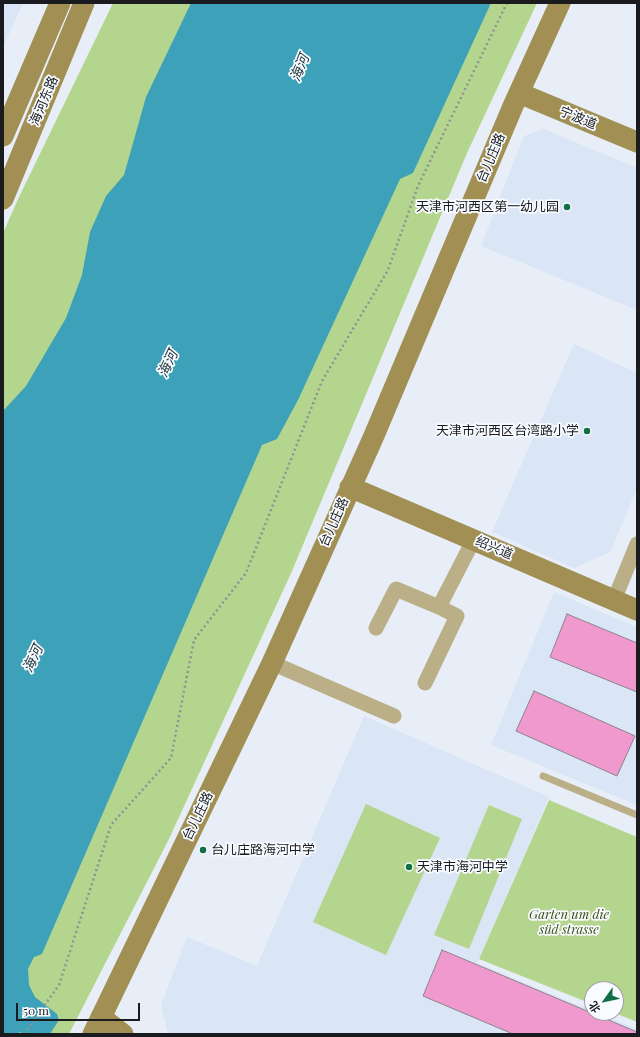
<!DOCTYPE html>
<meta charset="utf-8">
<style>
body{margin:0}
#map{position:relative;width:640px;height:1037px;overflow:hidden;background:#e7eef7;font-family:"Playfair Display","Noto Sans SC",serif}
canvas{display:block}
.frame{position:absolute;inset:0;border:4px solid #191b1e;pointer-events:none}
.north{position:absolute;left:584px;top:981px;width:40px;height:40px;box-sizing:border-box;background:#f8fbff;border:1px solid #9fa1a5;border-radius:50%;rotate:237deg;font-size:11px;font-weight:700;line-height:16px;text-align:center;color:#191b1e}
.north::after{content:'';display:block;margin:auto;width:14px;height:18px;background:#106f44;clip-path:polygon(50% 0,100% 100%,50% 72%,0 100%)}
.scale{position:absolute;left:16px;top:1003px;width:124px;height:18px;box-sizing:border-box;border:2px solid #191b1e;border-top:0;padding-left:5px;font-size:12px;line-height:14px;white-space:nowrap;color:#191b1e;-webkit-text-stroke:3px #f8fbff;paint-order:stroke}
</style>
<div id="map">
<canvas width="640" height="1037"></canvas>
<div class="frame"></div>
<div class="north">北</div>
<div class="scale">50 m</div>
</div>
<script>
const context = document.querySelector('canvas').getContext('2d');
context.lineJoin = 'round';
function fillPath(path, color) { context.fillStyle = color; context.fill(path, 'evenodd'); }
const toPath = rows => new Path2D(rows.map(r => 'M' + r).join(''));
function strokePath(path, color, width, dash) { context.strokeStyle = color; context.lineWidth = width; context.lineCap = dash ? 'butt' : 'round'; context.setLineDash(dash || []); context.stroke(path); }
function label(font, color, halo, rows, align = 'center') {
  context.font = font + ' "Playfair Display","Noto Sans SC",serif'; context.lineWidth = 3.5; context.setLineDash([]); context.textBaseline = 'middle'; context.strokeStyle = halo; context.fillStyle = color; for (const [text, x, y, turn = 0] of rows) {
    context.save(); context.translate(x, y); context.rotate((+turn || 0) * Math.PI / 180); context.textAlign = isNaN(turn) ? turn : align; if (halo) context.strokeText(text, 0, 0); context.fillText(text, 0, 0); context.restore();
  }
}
const built = toPath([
 [3,3,23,3,3,47],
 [544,129,637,168,637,310,481,246,524,136],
 [574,344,637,373,637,488,610,552,574,568,492,532],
 [554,592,637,627,637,805,491,745],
 [364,716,549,797,477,963,592,1011,592,1013,598,1013,637,1029,637,1034,168,1034,161,1005,187,937,257,966]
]);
const green = toPath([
 [113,3,537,3,467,153,292,571,169,839,69,1034,3,1034,3,233,19,197],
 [549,800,637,837,637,1022,615,1013,616,989,592,989,592,1004,479,959],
 [366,804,440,838,386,955,313,922],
 [489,805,522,819,469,949,434,935]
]);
const water = toPath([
 [191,3,491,3,413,173,400,179,298,400,277,439,262,445,42,954,34,957,28,969,29,985,35,997,57,1014,59,1020,50,1034,24,1034,20,1032,18,1034,3,1034,3,411,26,386,66,318,82,275,90,232,106,196,124,175,146,97]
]);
const building = toPath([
 [567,614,637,643,637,692,550,657,567,614],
 [534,691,635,736,617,776,516,731,534,691],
 [442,950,637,1032,637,1034,513,1034,423,996,442,950]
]);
const path = toPath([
 [24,1034,59,985,111,825,171,758,194,640,246,573,322,381,388,270,418,186,507,3]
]);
const lane = toPath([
 [543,776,637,815]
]);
const street = toPath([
 [614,600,637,544],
 [376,628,396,589,439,607,474,539],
 [272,663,394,716],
 [425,683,457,616,439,607]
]);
const secondary = toPath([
 [519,93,637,142],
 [3,136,60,3],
 [3,199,84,3],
 [350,487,637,610],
 [101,1017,123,1034],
 [93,1034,272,663,373,438,513,106,560,3]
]);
const markers = [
 [567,207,4,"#106f44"],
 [587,431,4,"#106f44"],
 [203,850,4,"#106f44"],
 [409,867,4,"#106f44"]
];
const streetNames = [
 ["海河东路",44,101,-67],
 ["宁波道",578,118,22],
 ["台儿庄路",491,158,-67],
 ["台儿庄路",334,522,-66],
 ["绍兴道",494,548,23],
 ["台儿庄路",198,816,-64]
];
const poiNames = [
 ["天津市河西区第一幼儿园",559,207],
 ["天津市河西区台湾路小学",579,431],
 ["台儿庄路海河中学",211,850,"left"],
 ["天津市海河中学",417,867,"left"]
];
const parkNames = [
 ["Garten um die",569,915],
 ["süd strasse",569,930]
];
const waterNames = [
 ["海河",300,68,-68],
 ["海河",168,364,-65],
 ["海河",33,659,-65]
];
fillPath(built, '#dae5f5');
fillPath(green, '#b4d58d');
fillPath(water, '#3da2b9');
fillPath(building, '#ef99cf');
strokePath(building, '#8d8489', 1);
strokePath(path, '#8d9298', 2.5, [2, 3]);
strokePath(lane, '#baaf87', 7);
strokePath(street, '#baaf87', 15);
strokePath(secondary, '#a18f53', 21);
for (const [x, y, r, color] of markers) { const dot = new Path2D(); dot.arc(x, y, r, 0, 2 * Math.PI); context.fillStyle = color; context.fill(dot); strokePath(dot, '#f8fbff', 1.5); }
label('13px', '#191b1e', '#f8fbff', streetNames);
label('13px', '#191b1e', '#f8fbff', poiNames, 'right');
label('italic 13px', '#384f11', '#f8fbff', parkNames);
label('italic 14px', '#1c3339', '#f8fbff', waterNames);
</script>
